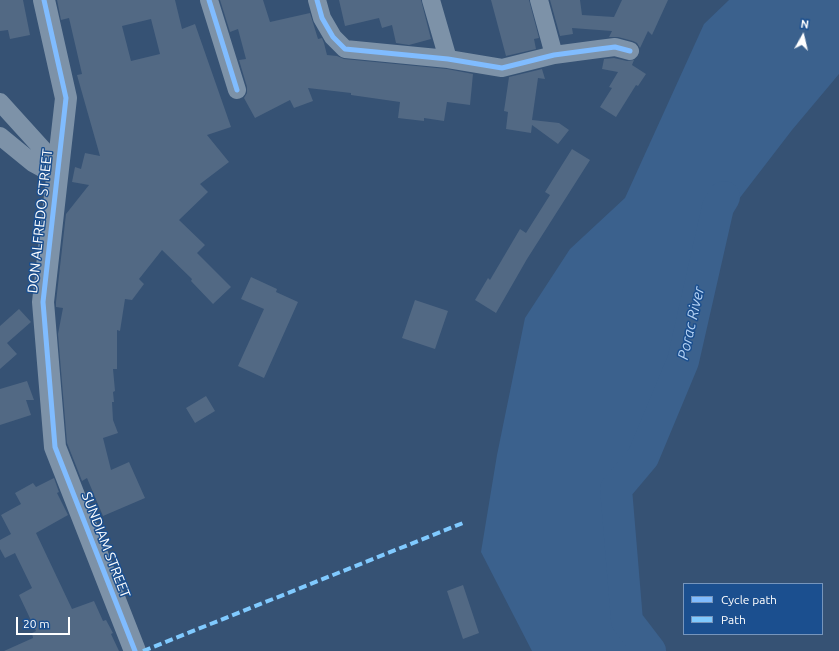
<!DOCTYPE html>
<style>
body{margin:0}
#map{position:relative;width:839px;height:651px;overflow:hidden;background:#365274;font-family:Ubuntu,sans-serif}
canvas{display:block}
.legend{position:absolute;left:683px;top:583px;width:140px;height:52px;box-sizing:border-box;background:#1b4f8f;border:1px solid #7695bc;margin:0;padding:5px 7px;list-style:none;font-size:12px;color:#fff}
.legend li{display:flex;align-items:center;gap:8px;height:20px}
.legend b{width:20px;border:1px solid #7695bc}
.north{position:absolute;left:783px;top:16px;width:40px;height:40px;-webkit-text-stroke:3px #1b4f8f;paint-order:stroke;rotate:8deg;font-size:11px;font-weight:700;line-height:16px;text-align:center;color:#fff}
.north::after{content:'';display:block;margin:auto;width:14px;height:18px;background:#fff;clip-path:polygon(50% 0,100% 100%,50% 72%,0 100%)}
.scale{position:absolute;left:16px;top:617px;width:54px;height:18px;box-sizing:border-box;border:2px solid #fff;border-top:0;padding-left:5px;font-size:12px;line-height:14px;white-space:nowrap;color:#fff;-webkit-text-stroke:3px #1b4f8f;paint-order:stroke}
</style>
<div id="map">
<canvas width="839" height="651"></canvas>
<ul class="legend">
<li><b style="height:5px;background:#80bcff"></b>Cycle path</li>
<li><b style="height:5px;background:#80caff"></b>Path</li>
</ul>
<div class="north">N</div>
<div class="scale">20 m</div>
</div>
<script>
const context = document.querySelector('canvas').getContext('2d');
context.lineJoin = 'round';
function fillPath(path, color) { context.fillStyle = color; context.fill(path, 'evenodd'); }
const toPath = rows => new Path2D(rows.map(r => 'M' + r).join(''));
function strokePath(path, color, width, dash) { context.strokeStyle = color; context.lineWidth = width; context.lineCap = dash ? 'butt' : 'round'; context.setLineDash(dash || []); context.stroke(path); }
function label(font, color, halo, rows, align = 'center') {
  context.font = font + ' Ubuntu,sans-serif'; context.lineWidth = 3; context.setLineDash([]); context.textBaseline = 'middle'; context.strokeStyle = halo; context.fillStyle = color; for (const [text, x, y, turn = 0] of rows) {
    context.save(); context.translate(x, y); context.rotate((+turn || 0) * Math.PI / 180); context.textAlign = isNaN(turn) ? turn : align; if (halo) context.strokeText(text, 0, 0); context.fillText(text, 0, 0); context.restore();
  }
}
const water = toPath([
 [729,0,839,0,839,74,792,130,712,234,683,361,616,489,612,578,637,651,532,651,481,552,497,455,525,318,570,249,625,198,704,24]
]);
const river = toPath([
 [650,651,627,621,616,489,643,457,683,361,718,207,724,197]
]);
const building = toPath([
 [0,0,23,0,30,35,10,39,8,30,0,31],
 [57,0,175,0,182,29,195,24,231,127,207,135,229,162,200,184,208,192,179,220,205,245,197,253,231,287,213,304,191,281,192,279,162,250,139,279,144,284,132,300,125,299,120,331,117,330,117,369,113,369,115,391,113,392,114,402,112,402,113,420,118,433,103,438,111,470,129,462,145,498,103,516,87,478,82,481,67,443,58,334,63,308,56,307,56,302,66,214,89,185,72,182,75,167,81,169,85,153,100,156,77,75,82,74,69,18,61,20],
 [151,19,160,54,131,61,122,26],
 [220,0,263,0,270,22,310,13,318,39,322,38,324,43,327,55,337,56,344,59,447,69,473,74,470,105,447,102,444,121,424,118,424,121,398,118,400,102,351,95,351,93,308,88,313,101,294,108,290,100,255,118,244,98,247,93,247,87,239,60,246,59,238,29,230,32],
 [339,0,421,0,431,39,409,45,396,43,392,25,382,28,379,18,345,26],
 [491,0,529,0,539,38,534,39,536,49,506,56],
 [550,0,580,0,582,15,614,17,622,0,668,0,652,35,648,31,640,48,637,43,633,41,618,37,609,37,612,31,572,28,573,34,560,36],
 [614,58,627,61,634,60,632,65,646,74,638,86,636,85,616,117,600,107,612,88,609,87,618,72,602,69,604,59],
 [542,69,545,79,538,78,532,120,559,123,569,130,558,144,532,125,531,133,506,129,508,112,504,111,509,77],
 [572,149,590,160,527,259,496,313,475,300,488,278,490,280,520,229,526,233,550,195,545,192],
 [251,277,277,289,276,292,298,302,264,378,238,366,264,309,241,299],
 [415,300,448,311,435,349,402,338],
 [19,309,31,322,7,343,17,354,0,369,0,326],
 [27,381,34,400,26,400,31,415,0,425,0,389],
 [206,396,215,411,195,423,186,408],
 [54,478,59,492,57,493,68,515,36,533,72,609,94,601,103,621,106,620,113,633,111,634,119,651,4,651,33,638,32,633,36,631,19,595,32,588,15,553,5,558,0,549,0,540,11,534,1,515,21,504,15,493,33,483,36,487],
 [463,585,479,633,463,639,447,591]
]);
const minor = toPath([
 [209,0,237,90],
 [317,0,322,18,333,37,345,49,448,59,502,68,554,55,599,49,615,47,630,51],
 [431,0,448,59],
 [539,0,554,55],
 [0,102,58,166],
 [0,136,33,163,57,176]
]);
const tertiary = toPath([
 [44,0,66,98,43,302,55,447,135,651]
]);
const quiet = toPath([
 [143,651,463,523]
]);
const cycleway = toPath([
 [44,0,66,98,43,302,55,447,135,651],
 [209,0,237,90],
 [317,0,322,18,333,37,345,49,448,59,502,68,554,55,599,49,615,47,630,51]
]);
const streetNames = [
 ["DON ALFREDO STREET",40,221,-84],
 ["SUNDIAM STREET",106,545,69]
];
const waterNames = [
 ["Porac River",691,323,-77]
];
fillPath(water, '#3b618d');
strokePath(river, '#3b618d', 32);
fillPath(building, '#526984');
strokePath(minor, '#7d92a8', 18);
strokePath(tertiary, '#7d92a8', 22);
strokePath(quiet, '#80caff', 4, [8, 4]);
strokePath(cycleway, '#80bcff', 5);
label('14px', '#fff', '#1b4f8f', streetNames);
label('italic 15px', '#b5d3f5', '#1b4f8f', waterNames);
</script>
